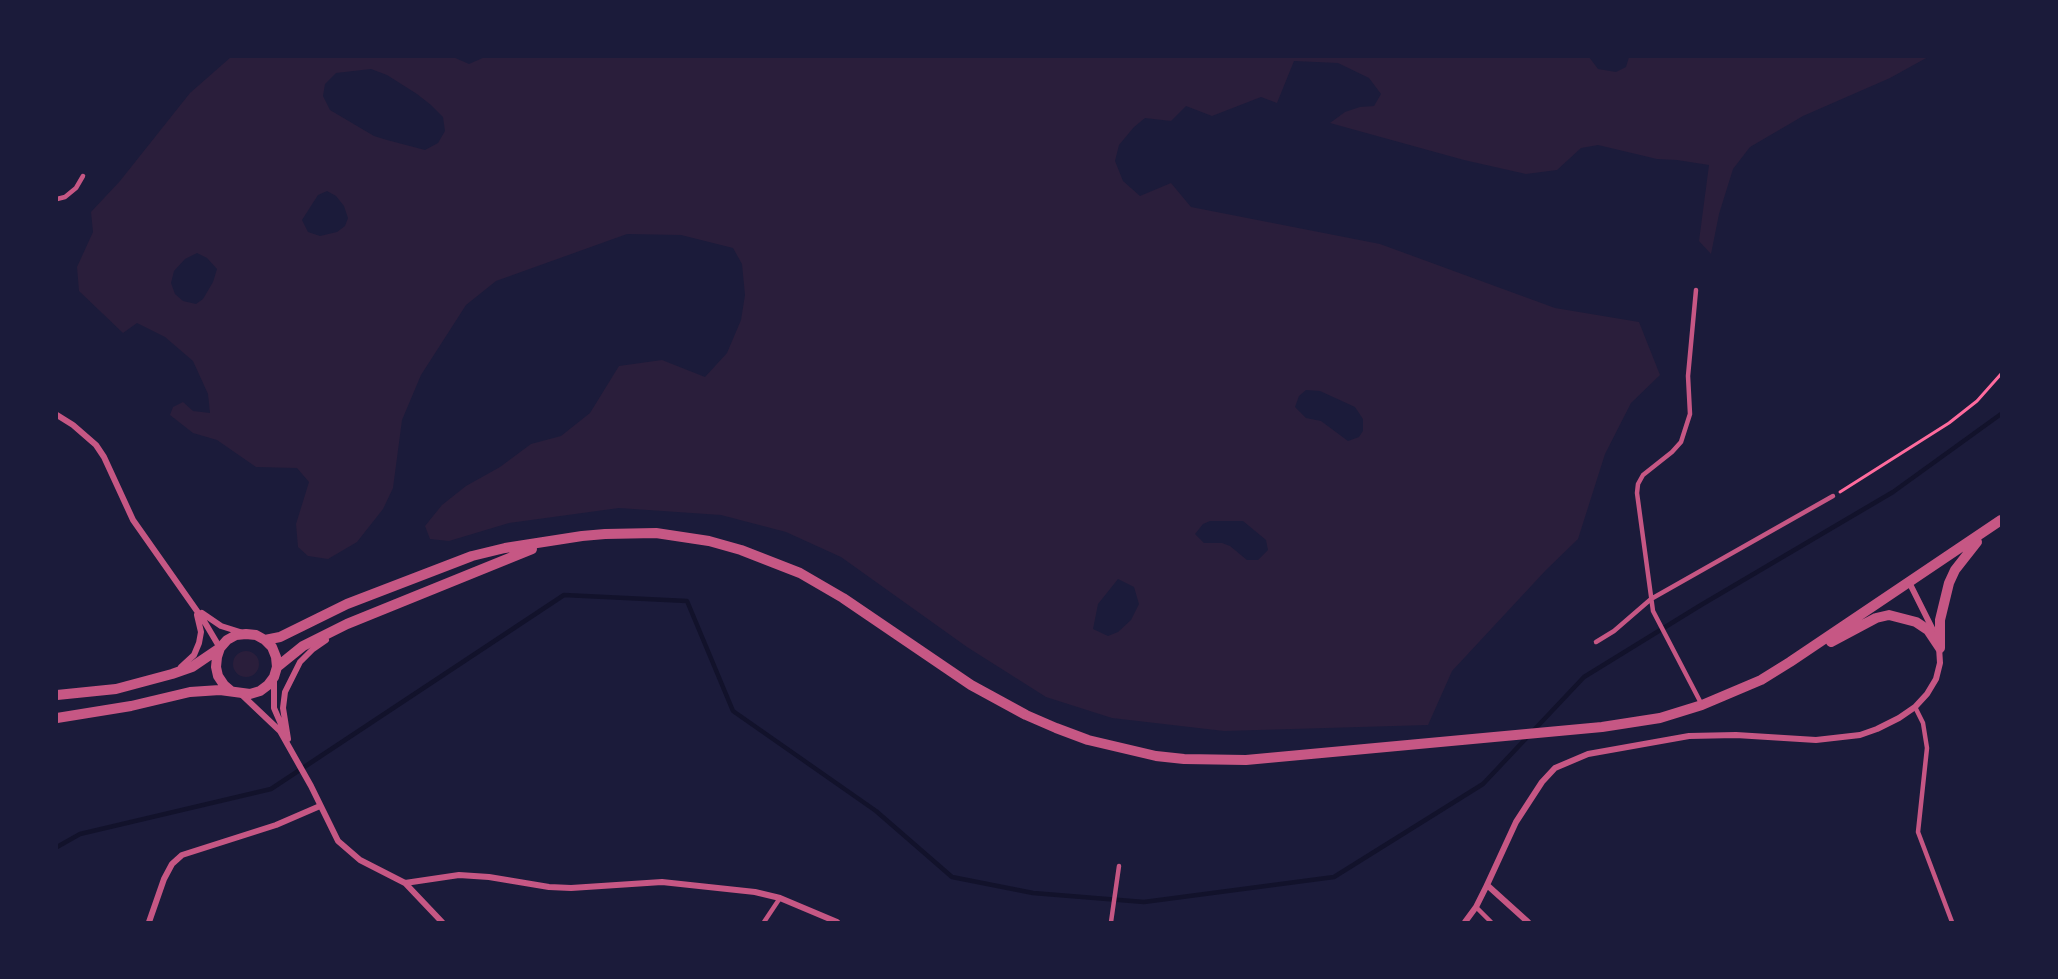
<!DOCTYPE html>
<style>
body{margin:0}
#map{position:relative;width:2058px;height:979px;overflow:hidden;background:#1b1b3a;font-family:Jost,sans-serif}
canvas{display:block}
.frame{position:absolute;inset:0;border:58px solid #1b1b3a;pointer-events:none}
</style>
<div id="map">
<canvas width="2058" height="979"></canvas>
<div class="frame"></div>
</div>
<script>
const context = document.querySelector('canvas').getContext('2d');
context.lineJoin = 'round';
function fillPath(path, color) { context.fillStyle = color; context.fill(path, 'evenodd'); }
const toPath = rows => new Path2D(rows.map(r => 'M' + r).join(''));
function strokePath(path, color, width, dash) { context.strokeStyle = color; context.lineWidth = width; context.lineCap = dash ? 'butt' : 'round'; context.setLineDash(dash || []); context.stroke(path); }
const green = toPath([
 [231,57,453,57,469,64,485,57,1589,57,1598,69,1616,72,1626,67,1629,57,1928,57,1890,78,1803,116,1750,147,1733,169,1719,214,1711,254,1699,241,1709,165,1677,160,1657,159,1598,145,1581,148,1557,170,1526,174,1464,160,1330,123,1345,112,1360,107,1374,106,1381,94,1369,78,1338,63,1294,61,1277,103,1261,97,1212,116,1186,106,1171,121,1145,118,1134,127,1119,145,1115,161,1123,181,1140,196,1171,183,1191,207,1380,244,1555,308,1639,322,1660,375,1631,403,1605,454,1578,539,1546,570,1452,671,1428,725,1224,731,1112,718,1046,697,967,647,841,557,786,532,721,515,619,508,509,523,449,541,430,539,425,526,442,505,466,486,500,467,531,444,561,436,590,413,619,366,662,360,705,377,727,353,741,320,745,295,742,264,733,248,681,235,627,234,496,281,466,305,421,375,402,420,393,488,383,509,357,542,328,559,308,556,298,547,296,524,309,482,297,468,256,467,217,440,193,433,170,415,173,407,183,402,193,411,210,413,208,394,193,361,165,337,137,323,123,333,79,291,77,267,93,232,91,212,120,181,190,93],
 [371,69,387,75,417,94,431,105,443,117,445,131,438,143,425,150,387,140,374,136,330,110,323,96,325,84,336,73],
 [327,191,336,196,344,206,348,218,345,226,337,232,320,236,308,232,302,220,318,195],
 [197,253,207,258,217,269,213,282,203,299,196,304,183,301,175,294,171,283,174,271,185,259],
 [1306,390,1320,391,1355,407,1363,419,1363,431,1359,437,1348,441,1321,421,1306,418,1295,407,1299,396],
 [1210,521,1243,521,1266,540,1268,550,1258,560,1247,560,1230,546,1222,543,1204,543,1195,534,1203,524],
 [1118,579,1134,587,1139,604,1131,620,1118,632,1108,636,1093,629,1098,604],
 '233 664a13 13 0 1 1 26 0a13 13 0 1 1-26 0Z'
]);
const stream = toPath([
 [57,847,80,834,271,789,564,595,687,601,733,711,876,811,952,877,1033,893,1144,902,1334,877,1483,784,1584,677,1701,605,1893,492,2001,414]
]);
const path = toPath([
 [1840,492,1949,423,1977,401,2001,374]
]);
const service = toPath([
 [57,199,65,197,76,188,83,176],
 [1696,290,1688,376,1690,414,1681,442,1672,452,1643,475,1638,484,1637,493,1653,611,1702,705],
 [1596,642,1614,631,1651,599,1833,496],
 [1915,707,1923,723,1927,748,1918,832,1952,922],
 [1476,907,1491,922],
 [764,922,780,898],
 [1111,922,1119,866]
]);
const minor = toPath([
 [57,415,73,425,96,445,104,457,133,520,204,621,220,648],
 [1909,582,1935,634],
 [202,613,221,626,240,632],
 [181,667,194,655,199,643,201,632,197,615],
 [274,681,274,708,284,731],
 [241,694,280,731,311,786,338,841,360,860,405,883,442,922],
 [288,739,283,708,285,692,300,662,313,649,326,640],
 [405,883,459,875,489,877,549,887,571,888,662,882,755,892,780,898,837,922],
 [1487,885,1528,922],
 [149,922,164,879,172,864,182,855,276,825,320,806],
 [1465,922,1476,907,1487,885,1516,822,1542,782,1555,768,1588,754,1689,736,1736,735,1816,740,1860,735,1877,729,1899,718,1915,707,1927,694,1936,679,1940,663,1939,647]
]);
const tertiary = toPath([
 [265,640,280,637,347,604,472,556,505,548,582,536,605,534,656,533,709,541,741,550,800,573,843,598,971,685,1026,715,1056,728,1088,740,1156,756,1184,759,1246,760,1602,727,1660,718,1702,705,1761,680,1790,662,2001,520],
 [1831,642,1876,618,1889,615,1916,622,1928,630,1940,648],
 [1940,648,1940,620,1949,583,1955,570,1977,542],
 [277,667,303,646,347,624,532,549],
 [57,695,116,689,172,674,192,667,220,648],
 [57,718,131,706,190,692,220,690,250,694,260,691,268,685,274,677,277,667,276,657,272,647,265,640,256,635,246,634,236,635,227,640,220,648,217,657,216,667,218,676,224,685,231,691]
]);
fillPath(green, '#2a1e3b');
strokePath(stream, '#12122b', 4.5);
strokePath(path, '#ff6b9d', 3);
strokePath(service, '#c65784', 4.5);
strokePath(minor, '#c65784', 6);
strokePath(tertiary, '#c65784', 10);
</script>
